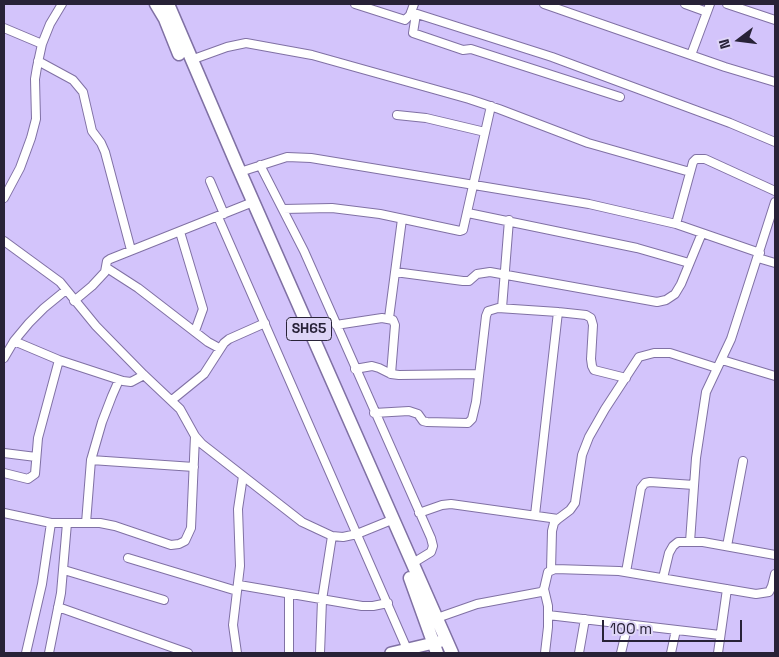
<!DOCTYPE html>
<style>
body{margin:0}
#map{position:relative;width:779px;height:657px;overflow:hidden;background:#d3c4fb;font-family:"Space Grotesk",sans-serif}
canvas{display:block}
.frame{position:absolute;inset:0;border:5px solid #282237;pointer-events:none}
.north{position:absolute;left:714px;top:15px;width:50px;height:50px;-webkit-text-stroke:4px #ded5f7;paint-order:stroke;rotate:255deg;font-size:14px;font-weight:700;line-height:20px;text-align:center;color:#282237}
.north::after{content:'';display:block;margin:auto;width:18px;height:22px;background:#282237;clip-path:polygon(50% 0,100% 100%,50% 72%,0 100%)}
.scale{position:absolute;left:602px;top:620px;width:140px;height:22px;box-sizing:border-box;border:2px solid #282237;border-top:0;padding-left:6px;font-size:15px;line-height:18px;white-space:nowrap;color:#282237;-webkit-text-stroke:4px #ded5f7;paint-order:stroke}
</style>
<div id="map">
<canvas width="779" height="657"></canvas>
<div class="frame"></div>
<div class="north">N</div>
<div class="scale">100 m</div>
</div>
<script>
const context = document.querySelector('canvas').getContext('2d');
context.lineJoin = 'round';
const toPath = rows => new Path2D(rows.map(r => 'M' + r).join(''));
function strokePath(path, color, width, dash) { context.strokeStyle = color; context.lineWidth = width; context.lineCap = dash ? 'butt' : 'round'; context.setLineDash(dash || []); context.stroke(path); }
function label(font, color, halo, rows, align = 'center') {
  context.font = font + ' "Space Grotesk",sans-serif'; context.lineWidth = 4; context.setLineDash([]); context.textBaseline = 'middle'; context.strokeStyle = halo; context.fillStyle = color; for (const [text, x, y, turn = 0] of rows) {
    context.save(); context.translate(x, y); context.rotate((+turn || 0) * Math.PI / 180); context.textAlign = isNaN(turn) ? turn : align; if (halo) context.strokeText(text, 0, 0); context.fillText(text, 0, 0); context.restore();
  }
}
const street = toPath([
 [355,4,405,20,410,15,414,4],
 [544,4,725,67,775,82],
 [685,4,707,12],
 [727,4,775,20],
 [411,12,552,57,730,123,775,142],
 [416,14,413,33,463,50,471,49,620,97],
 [4,28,42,44],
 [691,55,710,4],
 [191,60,227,47,246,43,312,55,469,99,499,109,588,143,690,172],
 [38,61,73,80,83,92,92,131,101,143,105,152,131,250],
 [397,115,426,118,485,132],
 [260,165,304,251,431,538,433,546,431,552,413,563],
 [240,172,287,157,311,158,589,204,676,224,760,253],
 [210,181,224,214],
 [4,198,20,168,31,138,36,119,35,79,37,67,42,44,50,24,62,4],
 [283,209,332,208,380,214,460,231,463,230,491,106],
 [468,213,637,248,689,263],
 [218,217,407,649],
 [676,224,693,162,696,159,705,159,775,191],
 [180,232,203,309,195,331],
 [4,241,60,282,96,326,144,375,180,409,195,436,202,444,302,522,332,536,343,537,357,534,394,519],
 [758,258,775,263],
 [107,268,138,288,208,342,219,348],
 [395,272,463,281,469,281,477,274,490,272,657,302,666,300,675,294,681,284,702,233],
 [74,301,92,286,105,272,107,261,110,259,253,202],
 [502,308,509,220],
 [389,318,402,219],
 [336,325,382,318,393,320,395,325,391,374],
 [14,341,59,360,123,381,131,382,144,375],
 [4,358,14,341,29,323,44,308,66,290],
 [722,360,775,376],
 [355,369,372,366,379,368,391,374,399,375,479,374],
 [172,400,204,374,224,343,229,339,265,323],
 [374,413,409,411,418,414,423,421,427,422,468,423,472,419,476,402,486,316,488,311,498,308,558,312,586,315,591,318,593,325,591,359,592,366,594,370,626,378],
 [4,453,36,457],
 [91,460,194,467],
 [4,473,28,479,35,474,38,438,59,360],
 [4,513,51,523,100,523,115,526,171,545,179,544,185,541,191,528,195,436],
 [419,513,442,505,451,504,558,519],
 [535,515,558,312],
 [86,523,91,460,102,422,112,396,119,380],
 [690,542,696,458,706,392,731,339,775,202],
 [727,546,743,461],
 [128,558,237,591],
 [64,570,164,600],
 [551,570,552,531,554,523,558,519,570,510,575,503,582,455,589,437,605,409,639,357,654,353,670,353,717,368],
 [626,572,641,488,645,483,650,482,694,485],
 [663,578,669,553,673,546,678,542,703,542,775,555],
 [239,585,362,606,373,606,388,603],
 [544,589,548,606,548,627,545,653],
 [289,594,289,653],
 [58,607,188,653],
 [548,615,720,635],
 [437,618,477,604,541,592,544,589,548,572,555,569,619,571,756,594,769,592,772,586,775,574],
 [26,653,42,584,51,523],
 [49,653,61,593,67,523],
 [237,653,233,625,240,566,238,509,243,476],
 [320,653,322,600,332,536],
 [579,653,585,619],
 [621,653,628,624],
 [671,653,676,630],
 [718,653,727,589]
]);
const secondary = toPath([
 [391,653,442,641]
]);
const primary = toPath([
 [156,4,165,19,179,54],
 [168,4,237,165,452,653],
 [410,578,437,653]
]);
const shields = [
 [309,329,45]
];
const shieldNames = [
 ["SH65",309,329]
];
strokePath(street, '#8071a4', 10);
strokePath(secondary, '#8071a4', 14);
strokePath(primary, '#8071a4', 15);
strokePath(street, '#fff', 8);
strokePath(secondary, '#fff', 11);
strokePath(primary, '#fff', 12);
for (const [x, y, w] of shields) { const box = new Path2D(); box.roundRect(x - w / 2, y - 11.5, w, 23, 4); context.fillStyle = '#ded5f7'; context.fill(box); strokePath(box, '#282237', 1); }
label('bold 14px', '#282237', null, shieldNames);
</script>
